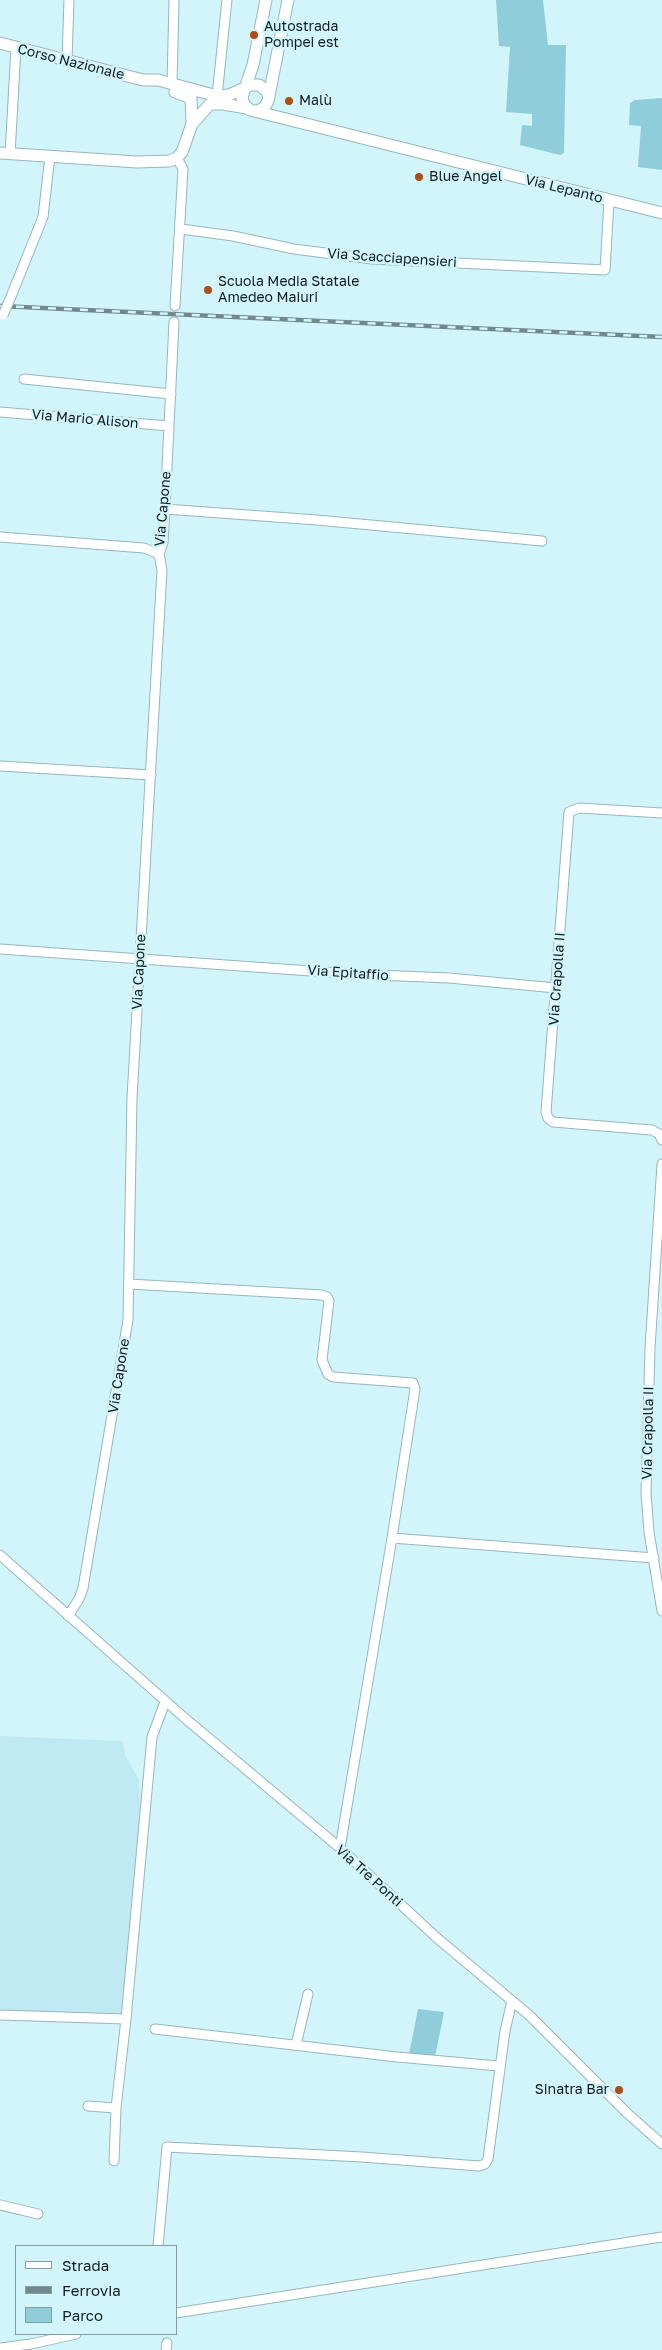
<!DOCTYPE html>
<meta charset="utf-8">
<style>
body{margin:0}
#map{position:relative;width:662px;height:2350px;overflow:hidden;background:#d2f4fb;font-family:"Golos Text",sans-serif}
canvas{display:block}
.legend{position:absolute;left:15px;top:2245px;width:162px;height:90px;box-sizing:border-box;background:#d2f4fb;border:1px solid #859ea3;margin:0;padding:6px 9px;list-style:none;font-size:15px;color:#111d20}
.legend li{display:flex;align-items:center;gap:10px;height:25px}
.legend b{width:25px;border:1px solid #859ea3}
</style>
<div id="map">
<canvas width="662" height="2350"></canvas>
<ul class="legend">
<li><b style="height:6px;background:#fff"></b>Strada</li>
<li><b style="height:6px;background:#71888d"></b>Ferrovia</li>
<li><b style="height:14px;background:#8fcdda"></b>Parco</li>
</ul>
</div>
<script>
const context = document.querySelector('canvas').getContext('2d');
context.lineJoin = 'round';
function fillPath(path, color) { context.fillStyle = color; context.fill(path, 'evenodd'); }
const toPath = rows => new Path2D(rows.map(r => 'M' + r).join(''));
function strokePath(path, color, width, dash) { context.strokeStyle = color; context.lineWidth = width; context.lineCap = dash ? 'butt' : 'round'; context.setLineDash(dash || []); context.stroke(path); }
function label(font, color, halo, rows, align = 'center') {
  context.font = font + ' "Golos Text",sans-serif'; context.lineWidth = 5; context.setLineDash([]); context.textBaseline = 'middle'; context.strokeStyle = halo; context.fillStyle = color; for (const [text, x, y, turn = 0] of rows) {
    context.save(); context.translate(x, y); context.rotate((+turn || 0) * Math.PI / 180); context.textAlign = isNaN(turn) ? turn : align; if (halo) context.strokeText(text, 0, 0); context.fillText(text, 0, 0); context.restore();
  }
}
const built = toPath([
 [0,1736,123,1741,125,1755,139,1780,140,1804,125,2007,121,2015,0,2010]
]);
const green = toPath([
 [496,0,543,0,548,45,566,45,564,153,560,155,520,145,522,125,532,126,532,114,506,112,510,47,499,46],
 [662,98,662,170,638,167,641,126,629,125,630,103,635,100],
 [418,2009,444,2012,435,2057,409,2054]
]);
const minor = toPath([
 [67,60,69,0],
 [172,84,174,0],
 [217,96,227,0],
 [10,154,16,48],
 [181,229,233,236,294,249,372,259,605,270,609,201],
 [10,299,43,217,50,156],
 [175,306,183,169,177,158],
 [24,379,171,394],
 [0,412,169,426],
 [165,509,317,520,542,541],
 [0,537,144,548,159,554],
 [0,766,151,775],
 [662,813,579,808,569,812,546,1112,548,1118,553,1122,652,1130,659,1134,662,1140],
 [0,949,353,974,449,978,556,988],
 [662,1164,650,1348,646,1493,649,1532,662,1611],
 [129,1284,322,1295,327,1297,329,1301,322,1360,328,1374,333,1377,413,1383,415,1389,392,1538,340,1848],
 [392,1538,654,1558],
 [0,1555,187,1720,340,1848,437,1938,529,2015,627,2113,662,2144],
 [68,1616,79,1599,83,1588,128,1320,132,1098,162,570,159,554,163,542,165,509,174,322],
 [0,2015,126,2019,152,1737,165,1702],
 [155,2029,397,2057,499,2066],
 [296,2045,308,1994],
 [88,2106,116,2108,126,2019],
 [114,2161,116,2108],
 [0,2205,38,2214],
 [158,2246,167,2147,362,2157,479,2166,485,2164,488,2159,505,2031,512,2001],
 [176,2313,662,2237],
 [0,2348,31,2344,76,2334],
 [166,2350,167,2343]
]);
const major = toPath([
 [266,0,253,65,242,97,244,105,250,110,662,213],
 [0,43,143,80,158,80,217,96,229,95,251,85,259,85,266,90,269,97],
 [175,92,191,98,192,124],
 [257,111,264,108,268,101,288,0],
 [0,153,137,162,169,161,177,158,182,152,192,124,210,104,223,104,247,108]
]);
const rail = toPath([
 [0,306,662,337]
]);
const minorBridge = toPath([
 [3,315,10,299]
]);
const markers = [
 [254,35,5,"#b04d16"],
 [289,101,5,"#b04d16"],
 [419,177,5,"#b04d16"],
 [208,290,5,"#b04d16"],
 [619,2090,5,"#b04d16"]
];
const poiNames = [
 ["Autostrada",264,27],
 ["Pompei est",264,43],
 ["Malù",299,101],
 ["Blue Angel",429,177],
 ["Scuola Media Statale",218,282],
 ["Amedeo Maiuri",218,298],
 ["Sinatra Bar",609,2090,"right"]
];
const streetNames = [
 ["Corso Nazionale",71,62,14],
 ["Via Lepanto",564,189,14],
 ["Via Scacciapensieri",392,258,4],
 ["Via Mario Alison",85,419,5],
 ["Via Capone",163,509,-85],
 ["Via Capone",139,972,-87],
 ["Via Epitaffio",348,973,4],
 ["Via Crapolla II",557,979,-86],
 ["Via Capone",119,1376,-81],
 ["Via Crapolla II",648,1433,-89],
 ["Via Tre Ponti",369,1876,42]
];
fillPath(built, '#bfeaf4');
fillPath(green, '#8fcdda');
strokePath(minor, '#96b6bd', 11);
strokePath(major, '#96b6bd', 13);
strokePath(minor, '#fff', 9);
strokePath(major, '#fff', 11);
strokePath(rail, '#71888d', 4.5);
strokePath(rail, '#d2f4fb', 2.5, [8]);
strokePath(minorBridge, '#96b6bd', 11, []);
strokePath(minorBridge, '#fff', 9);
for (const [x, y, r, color] of markers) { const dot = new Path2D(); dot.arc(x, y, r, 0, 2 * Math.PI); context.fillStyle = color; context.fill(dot); strokePath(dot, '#d2f4fb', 2); }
label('14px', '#111d20', '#d2f4fb', poiNames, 'left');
label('14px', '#111d20', '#d2f4fb', streetNames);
</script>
